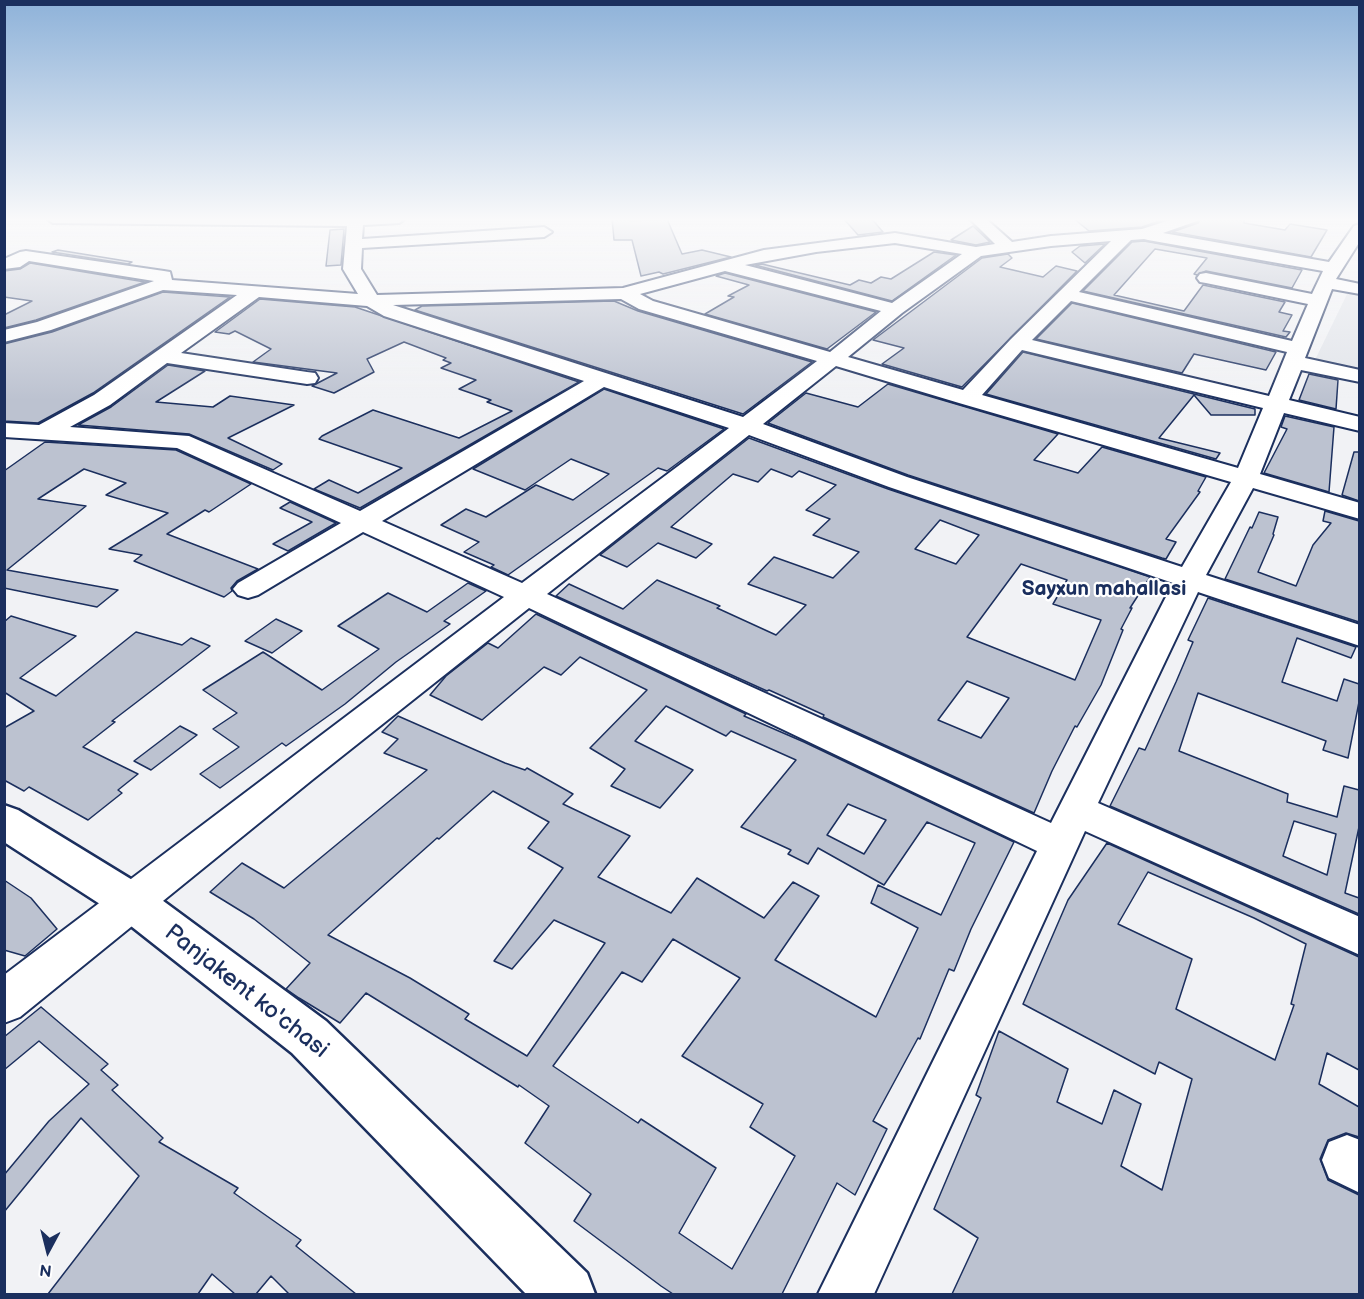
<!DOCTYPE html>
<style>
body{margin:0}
#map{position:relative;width:1364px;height:1299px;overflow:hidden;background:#f1f2f5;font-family:"Balsamiq Sans",sans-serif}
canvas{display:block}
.frame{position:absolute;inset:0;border:6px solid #1b2f5e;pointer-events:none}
.north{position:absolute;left:18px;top:1221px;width:60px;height:60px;-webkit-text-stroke:4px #fff;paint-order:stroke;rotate:187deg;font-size:16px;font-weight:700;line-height:24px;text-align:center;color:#1b2f5e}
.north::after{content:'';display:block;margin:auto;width:21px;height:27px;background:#1b2f5e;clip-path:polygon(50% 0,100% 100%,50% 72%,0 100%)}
</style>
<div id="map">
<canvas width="1364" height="1299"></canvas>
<div class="frame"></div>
<div class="north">N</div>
</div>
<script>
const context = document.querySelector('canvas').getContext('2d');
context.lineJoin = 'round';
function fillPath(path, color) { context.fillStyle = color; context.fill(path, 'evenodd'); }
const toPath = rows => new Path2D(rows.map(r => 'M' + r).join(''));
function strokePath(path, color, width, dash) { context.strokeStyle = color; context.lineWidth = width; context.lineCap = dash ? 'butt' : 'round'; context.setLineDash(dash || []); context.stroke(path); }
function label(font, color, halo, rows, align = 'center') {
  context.font = font + ' "Balsamiq Sans",sans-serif'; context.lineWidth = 4.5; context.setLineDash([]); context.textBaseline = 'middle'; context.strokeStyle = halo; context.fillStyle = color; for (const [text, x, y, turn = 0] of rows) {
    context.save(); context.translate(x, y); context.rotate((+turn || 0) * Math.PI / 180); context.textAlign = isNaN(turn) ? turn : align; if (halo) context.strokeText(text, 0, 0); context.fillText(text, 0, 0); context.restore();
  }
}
const built = toPath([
 [1349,290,1359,293,1359,374,1313,364]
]);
const building = toPath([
 [612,218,631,218,631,221,667,219,682,254,702,250,731,257,663,274,659,272,641,276,632,240,614,240,612,218],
 [843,218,871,218,883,232,858,235,843,218],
 [1073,218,1168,218,1142,227,1089,231,1073,218],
 [1201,218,1244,218,1244,223,1285,230,1290,224,1327,230,1311,257,1172,232,1198,223,1201,218],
 [973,226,990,242,976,245,951,240,973,226],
 [344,229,341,265,326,266,330,230,344,229],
 [1144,241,1302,270,1292,288,1206,271,1197,275,1194,274,1207,258,1155,249,1114,295,1184,311,1203,285,1285,302,1279,312,1292,315,1283,331,1290,332,1286,337,1083,291,1132,242,1144,241],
 [1105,244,1085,263,1072,252,1080,246,1105,244],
 [58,250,132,262,128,264,52,252,58,250],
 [934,252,956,255,892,301,755,265,762,264,850,285,859,280,871,283,881,277,891,279,934,252],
 [1008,254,1012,258,1000,267,1043,277,1056,266,1077,271,962,387,882,364,904,348,873,340,982,258,1008,254],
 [30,263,145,282,36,320,4,328,4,315,32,301,4,297,4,271,20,269,30,263],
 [725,273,876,312,827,349,705,314,734,297,728,296,749,285,716,276,725,273],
 [163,292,230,297,93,393,38,423,4,421,4,344,52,332,163,292],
 [260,299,355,307,579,382,360,508,314,489,329,480,358,493,402,468,319,439,322,436,373,410,459,438,512,411,487,402,491,400,459,389,476,380,441,368,451,363,443,360,446,358,404,342,367,359,374,372,334,393,312,386,337,373,253,362,271,349,235,331,229,334,215,332,260,299],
 [614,301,638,311,812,362,743,414,415,310,422,306,614,301],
 [1072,303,1276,352,1266,370,1194,354,1182,373,1036,339,1072,303],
 [1023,352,1255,409,1255,415,1211,415,1194,395,1159,438,1220,453,1216,459,986,394,1023,352],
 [168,365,205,371,156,402,213,407,230,396,294,405,228,438,282,464,273,470,189,434,78,425,111,407,168,365],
 [1309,374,1338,380,1336,409,1299,400,1309,374],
 [888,384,1058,434,1034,460,1078,473,1102,447,1206,477,1198,491,1200,492,1166,539,1176,542,1166,559,1162,558,908,475,768,423,806,393,858,407,888,384],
 [604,389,724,429,667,471,658,468,508,575,491,567,494,565,464,552,479,542,441,525,466,509,486,517,536,485,573,500,609,474,571,459,525,490,473,469,604,389],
 [1285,416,1334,427,1329,492,1264,473,1287,429,1281,427,1285,416],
 [749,438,888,489,1150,577,1130,608,1132,608,1121,629,1123,630,1101,685,1077,727,1075,726,1052,771,1034,813,823,717,824,715,769,690,767,691,556,596,569,584,623,609,657,580,720,606,717,608,776,635,806,605,748,584,774,557,833,578,859,552,813,535,830,519,806,510,836,485,799,471,792,477,771,469,758,482,733,474,671,527,712,544,696,558,658,543,627,567,600,555,749,438],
 [940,520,979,535,956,564,915,549,940,520],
 [1021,564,1067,580,1053,604,1101,620,1075,680,967,637,1021,564],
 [967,681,1009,698,981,738,938,720,967,681],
 [45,442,176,450,251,484,209,512,205,510,167,534,258,569,237,581,231,588,232,591,224,597,134,561,142,555,109,549,168,513,106,495,126,483,84,469,38,499,86,506,7,570,118,590,97,607,4,588,4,471,45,442],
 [1354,452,1359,452,1359,501,1342,495,1354,452],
 [290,502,336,523,288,551,273,544,312,522,280,508,290,502],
 [1325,511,1359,521,1359,622,1225,579,1250,527,1252,528,1259,512,1278,517,1273,534,1274,535,1258,572,1296,586,1313,545,1331,523,1323,521,1325,511],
 [468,583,486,591,444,621,450,624,396,662,345,704,286,746,282,743,220,788,200,774,239,747,213,729,237,713,203,690,263,652,322,690,379,649,338,626,388,593,427,612,468,583],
 [1208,598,1356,647,1351,658,1297,638,1282,682,1337,701,1344,679,1359,684,1359,702,1348,758,1323,750,1326,741,1198,693,1179,751,1288,794,1287,802,1337,817,1344,786,1359,790,1359,827,1345,893,1359,898,1359,914,1110,806,1139,748,1145,750,1176,682,1193,642,1188,640,1208,598],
 [1294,821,1336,834,1327,875,1283,856,1294,821],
 [536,614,746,714,744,716,804,742,1014,842,971,929,954,971,949,969,920,1039,918,1038,873,1121,887,1129,855,1195,837,1183,782,1294,673,1294,661,1286,574,1221,591,1194,525,1143,549,1106,519,1085,518,1087,366,993,340,1023,299,998,286,989,310,963,254,919,210,892,242,863,284,888,427,770,384,753,398,739,382,732,398,716,505,763,525,770,527,768,573,794,563,804,630,836,598,877,671,913,697,878,764,918,793,882,819,896,775,960,876,1017,918,928,871,903,878,885,941,915,975,843,927,822,884,885,818,848,808,864,788,854,791,850,741,827,796,760,731,731,726,736,666,706,635,741,693,770,660,808,611,786,625,769,590,748,647,690,580,657,561,675,544,667,482,720,430,695,446,676,488,643,498,648,536,614],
 [493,791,549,822,528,848,563,868,494,961,512,969,554,920,605,943,527,1056,465,1019,469,1014,410,978,328,935,437,838,439,839,493,791],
 [848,804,886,820,864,854,827,835,848,804],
 [673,939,740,978,682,1056,763,1104,750,1127,795,1156,732,1269,679,1233,716,1168,641,1119,638,1123,553,1066,622,972,642,982,673,939],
 [11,616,76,636,20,678,56,696,136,632,182,645,191,638,210,646,112,721,115,722,83,747,138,774,118,790,122,793,88,820,29,787,24,791,4,780,4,728,34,711,4,692,4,622,11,616],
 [276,619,302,631,272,653,245,641,276,619],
 [180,726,197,735,151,770,134,761,180,726],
 [1107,843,1359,957,1359,1070,1327,1053,1319,1084,1359,1107,1359,1137,1346,1133,1328,1140,1320,1159,1328,1180,1359,1195,1359,1294,952,1294,978,1238,934,1209,981,1098,976,1095,999,1031,1068,1069,1057,1102,1102,1124,1114,1090,1141,1104,1121,1166,1162,1190,1192,1079,1159,1062,1155,1074,1023,1004,1068,900,1107,843],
 [1148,872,1254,918,1306,944,1291,1004,1294,1005,1275,1060,1176,1009,1192,959,1118,924,1148,872],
 [4,880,31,898,57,929,25,956,4,950,4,880],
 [41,1007,108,1064,101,1070,118,1085,112,1090,163,1138,159,1142,238,1188,234,1193,301,1240,296,1246,356,1294,289,1294,271,1276,256,1294,235,1294,212,1274,198,1294,48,1294,139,1176,81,1118,4,1212,4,1175,49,1121,89,1084,39,1041,4,1070,4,1037,41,1007]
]);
const minor = toPath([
 [46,218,406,218,399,223,363,225,362,239,544,227,552,232,544,237,362,248,361,269,377,295,623,288,764,250,895,233,976,247,995,244,969,218,985,218,1012,242,1051,236,1142,229,1176,218,1199,218,1197,221,1163,233,1329,262,1354,226,1360,224,1360,241,1336,279,1360,284,1360,294,1332,289,1305,358,1360,370,1360,382,1301,370,1289,400,1360,417,1360,431,1284,413,1260,474,1360,503,1360,519,1253,488,1206,575,1360,625,1360,646,1198,592,1098,803,1360,917,1360,955,1085,831,874,1294,818,1294,1037,851,529,608,312,780,20,1017,4,1023,4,975,504,597,363,532,258,595,248,598,238,595,233,589,238,583,341,523,177,448,4,437,4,423,39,425,94,395,237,295,163,290,51,330,4,342,4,330,37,322,154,281,29,261,20,267,4,269,4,259,20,252,26,251,164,271,170,272,172,280,358,294,343,269,347,226,53,223,46,218],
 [1144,239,1148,240,1323,271,1312,294,1206,273,1200,274,1197,278,1200,282,1206,283,1308,304,1292,341,1079,292,1131,240,1144,239],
 [1111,241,1011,339,963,390,848,357,902,313,981,256,1051,246,1111,241],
 [895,243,962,254,892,303,745,265,816,252,895,243],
 [725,271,881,311,830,352,653,301,640,294,725,271],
 [259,297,367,306,384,316,584,381,360,511,189,436,70,427,110,405,167,363,307,384,315,383,318,378,315,373,307,372,181,353,259,297],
 [621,299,639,309,817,361,743,417,393,305,621,299],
 [1071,301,1287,352,1269,396,1032,340,1071,301],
 [1022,350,1263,408,1238,468,982,395,1022,350],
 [836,366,959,403,1231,482,1182,567,907,477,763,424,836,366],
 [604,387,729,428,522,583,382,521,604,387],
 [749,435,889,487,1173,583,1051,823,547,594,749,435],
 [1347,1135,1360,1140,1360,1193,1329,1178,1322,1160,1329,1142,1347,1135]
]);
const major = toPath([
 [4,805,18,810,147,889,326,1021,587,1273,595,1294,526,1294,292,1053,117,915,4,842,4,805]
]);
const neighbourhoodNames = [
 ["Sayxun mahallasi",1104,590]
];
const nearStreetnames = [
 ["Panjakent ko'chasi",246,992,38]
];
fillPath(built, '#e1e4ea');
fillPath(building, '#bcc2d0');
strokePath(building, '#1b2f5e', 1.5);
strokePath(minor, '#1b2f5e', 4);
strokePath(major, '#1b2f5e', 5);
fillPath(minor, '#fff');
fillPath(major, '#fff');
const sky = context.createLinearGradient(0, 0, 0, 400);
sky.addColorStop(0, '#8eb2d9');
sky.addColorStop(0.55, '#f9f9fa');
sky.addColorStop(1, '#f9f9fa00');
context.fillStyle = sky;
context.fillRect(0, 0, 1364, 400);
label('bold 21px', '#1b2f5e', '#fff', neighbourhoodNames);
label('24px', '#1b2f5e', '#fff', nearStreetnames);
</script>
